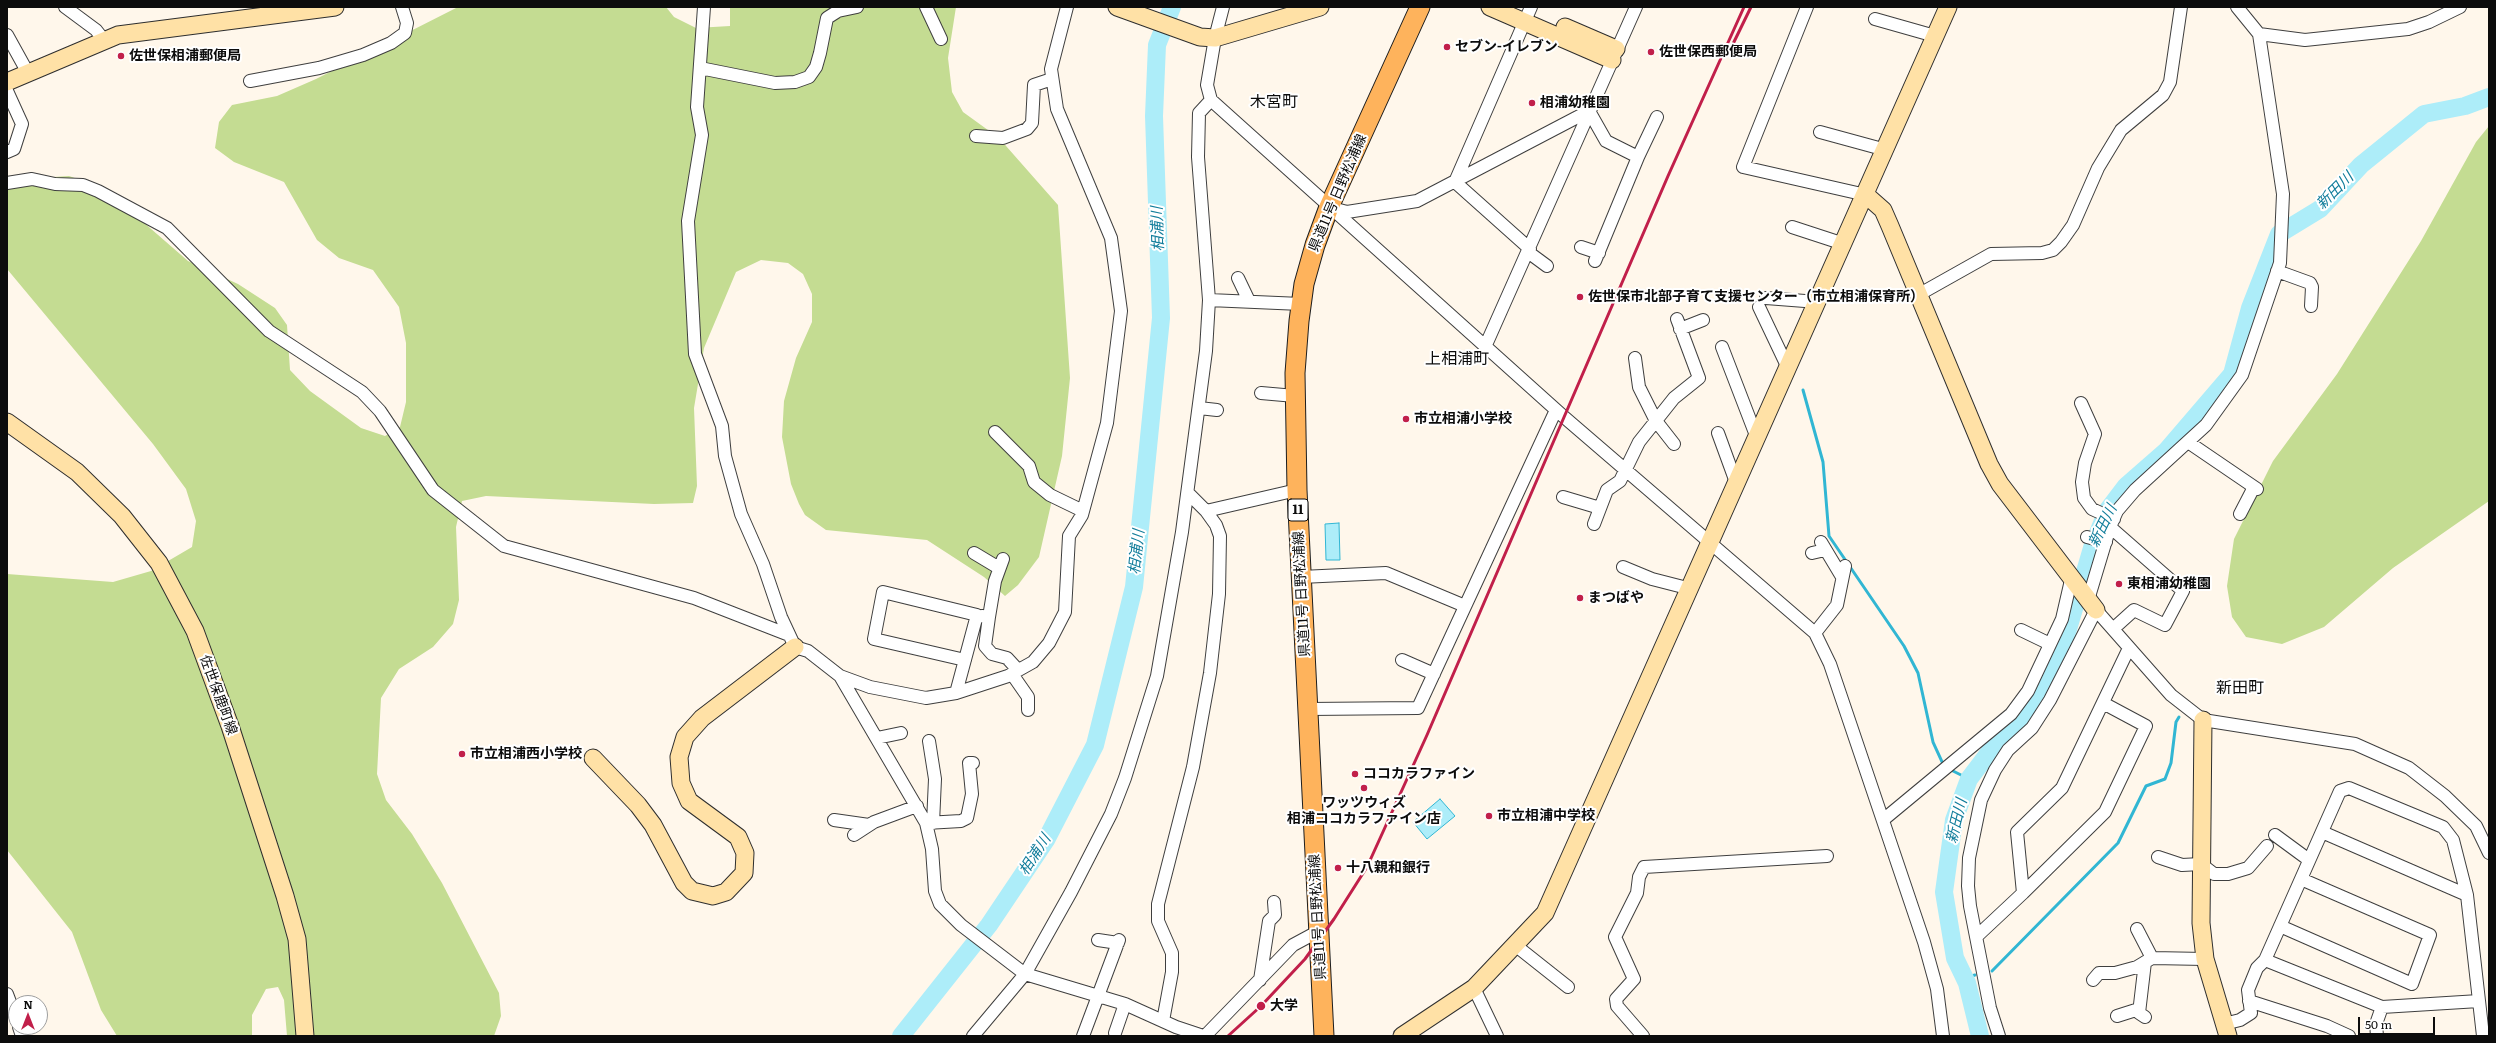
<!DOCTYPE html>
<meta charset="utf-8">
<style>
body{margin:0}
#map{position:relative;width:2496px;height:1043px;overflow:hidden;background:#fff7eb;font-family:Literata,serif}
canvas{display:block}
.frame{position:absolute;inset:0;border:8px solid #0c0c0c;pointer-events:none}
.north{position:absolute;left:8px;top:995px;width:40px;height:40px;box-sizing:border-box;background:#fff;border:1px solid #9e9e9e;border-radius:50%;rotate:0deg;font-size:11px;font-weight:700;line-height:16px;text-align:center;color:#0c0c0c}
.north::after{content:'';display:block;margin:auto;width:14px;height:18px;background:#c11f4a;clip-path:polygon(50% 0,100% 100%,50% 72%,0 100%)}
.scale{position:absolute;left:2358px;top:1017px;width:77px;height:18px;box-sizing:border-box;border:2px solid #0c0c0c;border-top:0;padding-left:5px;font-size:12px;line-height:14px;white-space:nowrap;color:#0c0c0c;-webkit-text-stroke:3px #fff;paint-order:stroke}
</style>
<div id="map">
<canvas width="2496" height="1043"></canvas>
<div class="frame"></div>
<div class="north">N</div>
<div class="scale">50 m</div>
</div>
<script>
const context = document.querySelector('canvas').getContext('2d');
context.lineJoin = 'round';
function fillPath(path, color) { context.fillStyle = color; context.fill(path, 'evenodd'); }
const toPath = rows => new Path2D(rows.map(r => 'M' + r).join(''));
function strokePath(path, color, width, dash) { context.strokeStyle = color; context.lineWidth = width; context.lineCap = dash ? 'butt' : 'round'; context.setLineDash(dash || []); context.stroke(path); }
function label(font, color, halo, rows, align = 'center') {
  context.font = font + ' Literata,"Noto Sans JP",serif'; context.lineWidth = 4; context.setLineDash([]); context.textBaseline = 'middle'; context.strokeStyle = halo; context.fillStyle = color; for (const [text, x, y, turn = 0] of rows) {
    context.save(); context.translate(x, y); context.rotate((+turn || 0) * Math.PI / 180); context.textAlign = isNaN(turn) ? turn : align; if (halo) context.strokeText(text, 0, 0); context.fillText(text, 0, 0); context.restore();
  }
}
const forest = toPath([
 [458,7,666,7,674,17,696,28,730,26,730,7,956,7,948,58,952,92,963,112,999,138,1058,205,1070,378,1062,456,1039,557,1018,585,1005,596,984,577,927,540,826,530,805,515,799,504,791,484,782,437,784,401,796,358,812,322,812,294,803,274,788,263,761,260,736,272,704,348,694,408,697,486,693,503,654,504,486,496,462,501,456,527,459,600,453,624,433,647,399,669,381,698,377,774,386,800,412,834,442,883,499,993,501,1016,494,1036,287,1036,284,1000,278,987,266,989,252,1015,252,1036,117,1036,101,1010,72,932,7,850,7,574,113,582,151,571,192,547,196,521,186,489,153,444,7,269,7,180,69,176,104,188,188,261,238,284,275,308,287,325,290,370,310,391,361,428,385,436,400,427,406,402,406,343,399,307,373,270,339,258,317,240,284,182,234,162,215,148,219,122,232,105,277,96,316,79],
 [2489,126,2489,501,2393,568,2324,627,2282,644,2246,637,2232,617,2227,586,2234,539,2273,461,2337,374,2421,241,2476,142]
]);
const water = toPath([
 [1339,523,1340,560,1326,560,1325,524,1339,523],
 [1440,799,1455,816,1427,839,1413,822,1440,799]
]);
const stream = toPath([
 [1803,390,1823,462,1829,536,1904,646,1918,673,1933,742,1944,766],
 [1949,769,1969,779],
 [1992,971,2118,843,2146,786,2165,779,2171,763,2176,722,2179,717],
 [1965,978,1975,975]
]);
const river = toPath([
 [901,1036,989,925,1046,840,1095,745,1134,587,1161,318,1154,116,1157,45,1172,7],
 [1980,1036,1967,983,1955,958,1944,892,1954,820,1969,779,1997,742,2028,713,2063,646,2092,548,2107,511,2126,486,2166,451,2232,374,2250,308,2279,234,2320,209,2361,165,2424,114,2465,106,2489,97]
]);
const street = toPath([
 [65,7,96,30,103,39],
 [704,7,697,107,702,135,688,221,695,354,722,426,725,456,741,514,763,564,781,617,795,647,808,651,840,676,870,687,926,698,956,693,1008,676,1033,662,1049,643,1065,612,1069,536,1082,515,1107,423,1121,311,1111,238,1057,109,1051,69,1067,7],
 [926,7,941,39],
 [1223,7,1215,38,1207,85,1211,100,1564,417,1815,633,1830,664,1924,942,1937,989,1943,1036],
 [1807,7,1743,167,1866,195],
 [1875,19,1935,36],
 [2259,34,2305,40,2408,29,2429,22,2460,7],
 [7,35,28,73],
 [700,68,775,83,795,82,809,77,816,67,820,53,827,18,838,11,857,7],
 [250,81,319,68,363,55,391,43,405,33,407,23,402,7],
 [7,91,22,124,14,149,7,152],
 [1589,111,1606,141,1638,157,1657,117],
 [1820,132,1886,150],
 [976,136,1003,138,1027,129,1032,123,1034,85,1052,79],
 [1455,182,1531,7],
 [1455,182,1530,249],
 [7,183,32,179,55,184,83,185,98,191,167,228,269,331,362,392,380,411,433,490,504,546,694,598,789,635],
 [1332,208,1347,212,1417,201,1589,111],
 [1792,227,1844,244],
 [1581,247,1599,253],
 [1528,252,1547,266],
 [1595,261,1638,157],
 [2277,271,2310,283,2312,287,2311,306],
 [1238,278,1249,301],
 [1918,295,1991,254,2042,253,2053,250,2061,242,2073,225,2098,168,2121,130,2163,95,2170,82,2181,7],
 [1766,298,1818,302],
 [1209,300,1301,304],
 [1759,307,1788,368],
 [1680,329,1703,320],
 [1485,347,1636,7],
 [1722,347,1757,438],
 [1635,358,1639,387,1656,421,1674,444],
 [1261,393,1295,396],
 [2081,403,2095,434,2085,463,2082,482,2084,498,2092,509,2114,519],
 [1199,408,1217,410],
 [995,432,1029,466,1034,482,1050,495,1083,511],
 [1718,433,1737,485],
 [2188,442,2257,489],
 [1188,493,1206,511],
 [1563,497,1600,508],
 [2240,514,2254,487],
 [1594,524,1607,490,1620,481,1639,442,1674,398,1699,378,1677,319],
 [2110,527,2183,591,2165,625,2134,610,2113,629],
 [2087,537,2106,542],
 [1821,542,1842,577],
 [974,553,999,568],
 [1812,553,1825,550],
 [1623,567,1652,579,1691,589],
 [1301,577,1386,573,1465,606],
 [2088,600,2110,527,2117,511,2135,490,2206,425,2242,375,2280,263,2283,194,2259,34,2237,7],
 [982,616,989,617,995,581,1003,559],
 [989,617,985,646,992,654,1007,658,1018,670],
 [2021,630,2050,644],
 [1815,633,1837,605,1845,566],
 [1402,660,1434,674],
 [1012,674,1028,697,1028,710],
 [840,676,926,823,932,849,935,891,940,904,961,925,1025,974,1125,1004,1176,1027,1203,1036],
 [956,693,977,615,883,592,874,639,965,660],
 [1308,709,1418,708,1556,410],
 [877,738,901,733],
 [929,741,935,779,933,823],
 [834,820,869,825],
 [1883,820,2011,714,2028,691,2062,619,2071,580],
 [926,823,961,821,967,818,972,794,969,763,973,763],
 [2322,832,2467,895],
 [854,835,874,822,917,806],
 [2275,835,2309,860],
 [2158,857,2182,865,2201,864,2214,874,2228,874,2248,868,2267,846],
 [2023,893,2105,812,2146,726,2103,703],
 [2280,926,2412,984,2430,935,2301,879],
 [2137,929,2152,958,2205,959],
 [1976,937,2023,893,2017,832,2062,788,2129,648],
 [1098,940,1118,943],
 [1515,945,1568,987],
 [2265,960,2382,1007,2479,1001],
 [1260,980,1269,921,1275,915,1274,902],
 [2093,980,2099,973,2115,973,2137,967,2152,958],
 [1474,988,1497,1036],
 [7,994,16,1018],
 [2249,1001,2327,1026,2349,1036],
 [2117,1016,2139,1009],
 [2145,1017,2139,1013,2145,962],
 [1163,1021,1172,972,1172,953,1158,921,1158,904,1193,767,1210,673,1219,594,1220,536,1216,525,1206,511,1297,490],
 [2224,1024,2240,1020,2251,1013,2248,990,2257,968,2265,960,2340,791,2349,788,2443,827,2453,840,2467,895,2483,1036],
 [19,1027,22,1036],
 [1115,1033,1125,1004],
 [973,1036,1025,974,1071,892,1111,814,1125,778,1157,676,1182,532,1206,351,1209,300,1198,157,1199,113,1211,100],
 [1083,1036,1119,940],
 [1205,1036,1293,945,1319,931],
 [1643,1036,1617,1006,1616,999,1634,979,1615,937,1637,893,1639,877,1644,867,1827,856],
 [1999,1036,1990,1008,1970,906,1968,886,1969,858,1981,800,1995,770,2008,750,2032,728,2050,700,2096,610,2171,695,2203,720,2355,744,2409,768,2445,796,2476,826,2489,853],
 [2377,1036,2376,1024,2382,1007]
]);
const secondary = toPath([
 [1117,7,1200,37,1215,38,1320,7],
 [1490,7,1612,60],
 [1565,27,1616,49],
 [7,82,118,35,335,7],
 [1866,195,1883,210,1890,226,1989,464,2000,484,2096,610],
 [7,422,77,472,122,516,159,563,195,631,230,726,285,896,297,939,305,1036],
 [2203,720,2201,923,2205,959,2228,1036],
 [593,758,638,805,653,825,684,883,692,891,713,896,726,892,744,873,745,853,738,837,689,801,681,783,679,757,685,737,702,718,795,647],
 [1402,1036,1474,988,1545,913,1948,7]
]);
const primary = toPath([
 [1324,1036,1297,490,1295,373,1299,321,1304,284,1315,245,1329,207,1420,7]
]);
const rail = toPath([
 [1731,48,1751,7],
 [1228,1036,1261,1006,1305,959,1334,919,1367,867,1427,735,1668,176,1744,7]
]);
const markers = [
 [1447,47,4,"#c11f4a"],
 [1651,52,4,"#c11f4a"],
 [121,56,4,"#c11f4a"],
 [1532,103,4,"#c11f4a"],
 [1580,297,4,"#c11f4a"],
 [1406,419,4,"#c11f4a"],
 [2119,584,4,"#c11f4a"],
 [1580,598,4,"#c11f4a"],
 [462,754,4,"#c11f4a"],
 [1355,774,4,"#c11f4a"],
 [1364,788,4,"#c11f4a"],
 [1489,816,4,"#c11f4a"],
 [1338,868,4,"#c11f4a"],
 [1261,1006,5,"#c11f4a"]
];
const shields = [
 [1298,510,20]
];
const shieldNames = [
 ["11",1298,510]
];
const poiNames = [
 ["セブン-イレブン",1455,47],
 ["佐世保西郵便局",1659,52],
 ["佐世保相浦郵便局",129,56],
 ["相浦幼稚園",1540,103],
 ["佐世保市北部子育て支援センター（市立相浦保育所）",1588,297],
 ["市立相浦小学校",1414,419],
 ["東相浦幼稚園",2127,584],
 ["まつばや",1588,598],
 ["市立相浦西小学校",470,754],
 ["ココカラファイン",1363,774],
 ["ワッツウィズ",1364,803,"center"],
 ["相浦ココカラファイン店",1364,819,"center"],
 ["市立相浦中学校",1497,816],
 ["十八親和銀行",1346,868],
 ["大学",1270,1006]
];
const streetNames = [
 ["県道11号 日野松浦線",1338,193,-67],
 ["県道11号 日野松浦線",1302,594,-93],
 ["佐世保鹿町線",218,695,70],
 ["県道11号 日野松浦線",1318,917,-93]
];
const waterNames = [
 ["新田川",2335,191,-45],
 ["相浦川",1158,229,-92],
 ["新田川",2103,526,-64],
 ["相浦川",1137,552,-84],
 ["新田川",1957,821,-76],
 ["相浦川",1035,855,-57]
];
const quarterNames = [
 ["木宮町",1274,102],
 ["上相浦町",1457,359],
 ["新田町",2240,688]
];
fillPath(forest, '#c4dc92');
fillPath(water, '#adedf9');
strokePath(water, '#31b6d3', 1);
strokePath(stream, '#31b6d3', 3);
strokePath(river, '#adedf9', 18);
strokePath(street, '#3f3f3f', 14);
strokePath(secondary, '#2e2e2e', 19);
strokePath(primary, '#1d1d1d', 21);
strokePath(street, '#fff', 12);
strokePath(secondary, '#ffe1a6', 17);
strokePath(primary, '#feb35c', 19);
strokePath(rail, '#c11f4a', 3);
for (const [x, y, r, color] of markers) { const dot = new Path2D(); dot.arc(x, y, r, 0, 2 * Math.PI); context.fillStyle = color; context.fill(dot); strokePath(dot, '#fff', 1.5); }
for (const [x, y, w] of shields) { const box = new Path2D(); box.roundRect(x - w / 2, y - 11, w, 22, 3); context.fillStyle = '#fff'; context.fill(box); strokePath(box, '#0c0c0c', 1); }
label('bold 13px', '#0c0c0c', null, shieldNames);
label('bold 14px', '#0c0c0c', '#fff', poiNames, 'left');
label('14px', '#0c0c0c', '#fff', streetNames);
label('italic 15px', '#117d9b', '#fff', waterNames);
label('16px', '#0c0c0c', '#fff', quarterNames);
</script>
